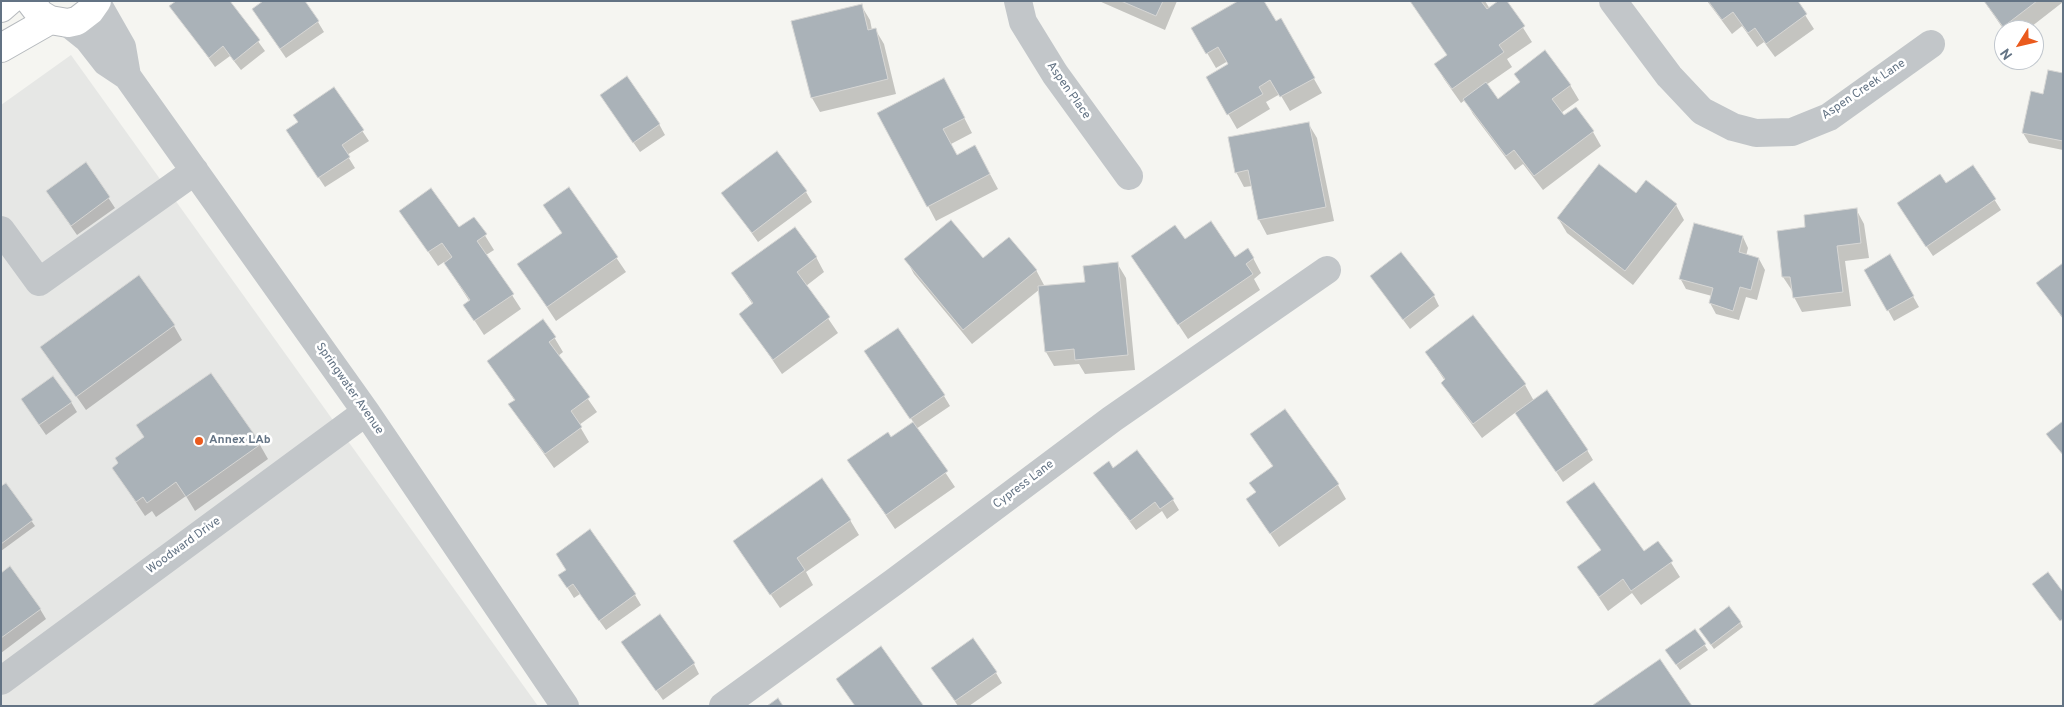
<!DOCTYPE html>
<style>
body{margin:0}
#map{position:relative;width:2064px;height:707px;overflow:hidden;background:#f5f5f1;font-family:Overpass,sans-serif}
canvas{display:block}
.frame{position:absolute;inset:0;border:2px solid #637384;pointer-events:none}
.north{position:absolute;left:1994px;top:20px;width:50px;height:50px;box-sizing:border-box;background:#fff;border:1px solid #c1c7ce;border-radius:50%;rotate:234deg;font-size:14px;font-weight:700;line-height:20px;text-align:center;color:#637384}
.north::after{content:'';display:block;margin:auto;width:18px;height:22px;background:#ea5a1d;clip-path:polygon(50% 0,100% 100%,50% 72%,0 100%)}
</style>
<div id="map">
<canvas width="2064" height="707"></canvas>
<div class="frame"></div>
<div class="north">N</div>
</div>
<script>
const context = document.querySelector('canvas').getContext('2d');
context.lineJoin = 'round';
function fillPath(path, color) { context.fillStyle = color; context.fill(path, 'evenodd'); }
const toPath = rows => new Path2D(rows.map(r => 'M' + r).join(''));
function strokePath(path, color, width, dash) { context.strokeStyle = color; context.lineWidth = width; context.lineCap = dash ? 'butt' : 'round'; context.setLineDash(dash || []); context.stroke(path); }
function label(font, color, halo, rows, align = 'center') {
  context.font = font + ' Overpass,sans-serif'; context.lineWidth = 5; context.setLineDash([]); context.textBaseline = 'middle'; context.strokeStyle = halo; context.fillStyle = color; for (const [text, x, y, turn = 0] of rows) {
    context.save(); context.translate(x, y); context.rotate((+turn || 0) * Math.PI / 180); context.textAlign = isNaN(turn) ? turn : align; if (halo) context.strokeText(text, 0, 0); context.fillText(text, 0, 0); context.restore();
  }
}
const built = toPath([
 [71,55,538,706,1,706,1,105]
]);
const shadow = toPath([
 [229,1,265,51,241,70,230,56,215,67,171,6],
 [1099,1,1177,1,1165,30],
 [1410,1,1485,1,1490,9,1506,1,1532,42,1507,59,1512,67,1486,85,1497,101,1521,83,1515,74,1570,85,1579,100,1561,113,1593,132,1601,146,1543,190,1523,164,1515,170,1473,114,1465,100,1461,103,1444,79,1436,64,1448,56],
 [1707,1,1796,1,1814,29,1775,57,1764,42,1757,47,1742,26,1732,34],
 [1984,1,2063,1,2063,2,2027,30,2004,30],
 [861,5,870,20,872,30,875,29,884,44,896,94,820,112,812,98],
 [253,10,318,22,324,32,286,58],
 [1280,19,1322,93,1290,111,1280,94,1266,102,1270,109,1237,129,1207,77,1229,65,1228,61,1216,68,1193,29,1275,23],
 [2063,75,2063,150,2029,143,2023,133,2044,95],
 [334,89,369,141,347,155,355,168,325,187,294,141,299,123],
 [952,94,972,133,951,144,957,156,983,161,998,189,936,221,879,113],
 [607,105,659,124,665,135,640,152],
 [1308,123,1317,138,1334,221,1267,235,1259,220,1252,186,1244,187,1236,172],
 [86,164,115,208,77,235,47,192],
 [1973,166,2001,210,1933,256,1904,213],
 [569,188,626,272,556,321,519,265,563,234,544,206],
 [806,192,812,202,758,242,723,193],
 [1637,194,1676,205,1684,220,1633,285,1567,233,1558,218],
 [1856,209,1864,224,1869,258,1845,261,1851,306,1802,312,1794,297,1793,292,1783,277,1778,232,1807,228],
 [401,212,459,229,474,218,494,250,486,255,521,309,484,335,465,306,470,302,444,262,438,266],
 [1743,237,1748,248,1746,256,1759,259,1765,270,1757,300,1746,297,1739,320,1716,314,1710,303,1712,296,1686,289,1680,278],
 [1184,241,1235,259,1253,258,1261,273,1254,279,1260,290,1188,339,1133,256],
 [1890,256,1919,307,1894,321,1866,270],
 [816,257,824,272,806,286,838,333,782,374,741,314,753,305,733,274],
 [906,259,982,260,1036,270,1044,285,1041,287,1086,283,1117,263,1126,278,1135,370,1085,374,1079,364,1054,366,1046,352,1040,289,972,344,914,274],
 [2063,265,2063,319,2038,283],
 [1371,277,1434,296,1439,306,1410,329],
 [174,326,182,340,86,410,42,347],
 [554,337,563,352,558,356,597,412,579,425,589,442,554,468,519,419,510,405,515,401,488,361],
 [1426,352,1525,385,1534,401,1587,450,1593,460,1563,482,1516,412,1482,438,1452,398,1443,383,1445,381],
 [872,362,944,396,950,406,916,429,955,487,895,529,849,461,891,439,914,423],
 [22,400,71,402,77,412,46,435],
 [1252,435,1338,485,1346,499,1279,547,1248,500,1257,493,1273,467],
 [260,445,268,459,195,511,186,496,156,517,152,511,145,516,113,468,120,463],
 [1113,469,1173,500,1179,510,1167,519,1162,511,1136,530,1101,483],
 [6,485,35,526,1,551,1,488],
 [1568,502,1644,552,1658,542,1680,577,1641,605,1632,593,1608,611,1579,568,1602,551],
 [850,520,859,535,806,572,813,585,780,608,735,542],
 [1,574,40,609,46,619,1,653],
 [560,576,635,595,641,605,606,630,580,594,574,598],
 [1740,622,1743,627,1714,649,1703,634],
 [1695,631,1708,650,1680,670,1669,655],
 [629,652,694,664,699,674,663,700],
 [996,673,1002,683,969,706,958,706,939,678]
]);
const building = toPath([
 [176,1,230,1,260,40,234,61,223,46,209,58,169,6,176,1],
 [263,1,305,1,319,21,280,49,252,9,263,1],
 [1121,1,1163,1,1156,16,1121,1],
 [1238,1,1264,1,1276,21,1281,18,1315,78,1280,97,1270,80,1259,87,1263,94,1227,115,1206,77,1228,64,1218,47,1206,54,1191,28,1238,1],
 [1410,1,1481,1,1487,9,1498,1,1507,1,1525,26,1499,45,1504,52,1452,89,1434,64,1447,55,1410,1],
 [1708,1,1798,1,1807,14,1766,44,1755,28,1748,33,1733,12,1722,20,1708,1],
 [1984,1,2037,1,2003,27,1984,1],
 [862,4,868,30,876,28,888,79,811,98,791,21,862,4],
 [1545,50,1571,85,1552,99,1564,115,1576,107,1594,131,1534,176,1514,150,1506,156,1463,99,1486,82,1498,99,1520,82,1514,74,1545,50],
 [2048,70,2063,73,2063,141,2022,133,2031,91,2043,94,2048,70],
 [627,76,660,124,633,143,600,95,627,76],
 [944,78,965,118,943,129,957,155,975,145,990,174,927,207,877,113,944,78],
 [334,87,364,130,342,145,350,157,318,178,286,130,298,122,293,115,334,87],
 [1309,122,1326,207,1258,220,1248,170,1235,173,1228,137,1309,122],
 [777,151,807,191,752,233,721,193,777,151],
 [86,162,110,197,71,226,46,191,86,162],
 [1599,164,1636,193,1646,180,1677,204,1625,271,1557,218,1599,164],
 [1973,165,1996,199,1926,247,1897,203,1940,174,1946,183,1973,165],
 [569,187,618,257,547,307,517,264,562,233,543,205,569,187],
 [431,188,459,227,474,217,487,234,477,241,514,294,474,321,463,305,470,300,444,263,452,257,442,243,428,252,399,211,431,188],
 [1857,208,1861,243,1837,246,1843,292,1793,298,1790,277,1782,277,1777,231,1805,227,1804,215,1857,208],
 [951,220,983,258,1009,237,1037,270,963,330,904,259,951,220],
 [1211,221,1235,257,1248,248,1254,258,1246,264,1253,274,1178,325,1131,256,1175,225,1185,239,1211,221],
 [1694,223,1743,236,1739,252,1759,258,1751,290,1740,287,1733,311,1709,303,1713,288,1679,279,1694,223],
 [795,227,817,257,797,272,830,317,773,360,739,314,753,303,731,273,795,227],
 [1401,252,1435,295,1403,320,1370,276,1401,252],
 [1890,254,1914,296,1887,311,1864,270,1890,254],
 [1118,262,1128,355,1075,360,1074,349,1045,352,1038,286,1085,282,1083,266,1118,262],
 [2063,263,2063,318,2036,283,2063,263],
 [139,275,175,325,76,397,40,347,139,275],
 [1473,315,1526,384,1473,424,1441,383,1445,379,1425,352,1473,315],
 [543,319,556,337,549,342,590,397,571,411,582,427,545,454,508,404,515,400,487,361,543,319],
 [898,328,945,395,910,419,864,351,898,328],
 [211,373,261,444,186,497,176,482,147,503,143,497,136,502,112,468,118,463,115,458,144,437,136,425,211,373],
 [53,376,72,402,39,425,21,399,53,376],
 [1547,390,1588,450,1556,472,1515,413,1547,390],
 [1285,409,1339,484,1270,534,1246,499,1256,492,1249,483,1273,466,1250,434,1285,409],
 [2063,421,2063,455,2046,434,2063,421],
 [913,422,948,471,886,515,847,460,888,432,891,437,913,422],
 [1137,450,1174,499,1160,509,1155,502,1130,521,1093,473,1109,461,1113,468,1137,450],
 [822,478,851,520,797,558,805,570,770,595,733,541,822,478],
 [1594,482,1644,551,1658,541,1673,561,1631,591,1623,579,1599,597,1577,567,1601,550,1566,502,1594,482],
 [6,483,33,520,1,544,1,486,6,483],
 [590,529,636,594,599,621,573,584,567,588,558,575,566,570,556,554,590,529],
 [10,566,41,609,1,638,1,573,10,566],
 [2048,572,2063,592,2063,619,2060,621,2032,584,2048,572],
 [1729,606,1741,622,1711,645,1699,629,1729,606],
 [660,614,695,663,656,691,621,642,660,614],
 [1695,629,1706,644,1676,665,1665,650,1695,629],
 [973,638,997,672,955,701,931,668,973,638],
 [881,646,923,705,921,706,855,706,836,679,881,646],
 [1660,659,1692,706,1593,706,1593,705,1660,659],
 [778,698,783,706,767,706,778,698]
]);
const minor = toPath([
 [1018,1,1023,22,1055,74,1129,176],
 [1613,1,1669,76,1702,111,1733,127,1756,133,1792,132,1829,117,1931,44],
 [97,3,122,47,127,76],
 [68,23,88,39,106,62,127,76,366,412,565,706],
 [1,230,39,282,195,171],
 [1,681,366,412],
 [723,706,894,582,1112,419,1327,270]
]);
const major = toPath([
 [30,1,40,14,50,20,68,23,77,21,90,11,97,1],
 [1,8,9,1],
 [1,48,50,20]
]);
const markers = [
 [199,441,5,"#ea5a1d"]
];
const streetNames = [
 ["Aspen Creek Lane",1864,90,-34],
 ["Aspen Place",1068,91,55],
 ["Springwater Avenue",349,389,55],
 ["Cypress Lane",1024,485,-37],
 ["Woodward Drive",184,546,-36]
];
const poiNames = [
 ["Annex LAb",209,441]
];
fillPath(built, '#e6e7e5');
fillPath(shadow, '#0003');
fillPath(building, '#aab2b8');
strokePath(building, '#d6d6d4', 1);
strokePath(major, '#b5b9bd', 30);
strokePath(minor, '#c2c6c9', 28);
strokePath(major, '#fff', 28);
for (const [x, y, r, color] of markers) { const dot = new Path2D(); dot.arc(x, y, r, 0, 2 * Math.PI); context.fillStyle = color; context.fill(dot); strokePath(dot, '#fff', 2); }
label('12px', '#637384', '#fff', streetNames);
label('bold 12px', '#637384', '#fff', poiNames, 'left');
</script>
